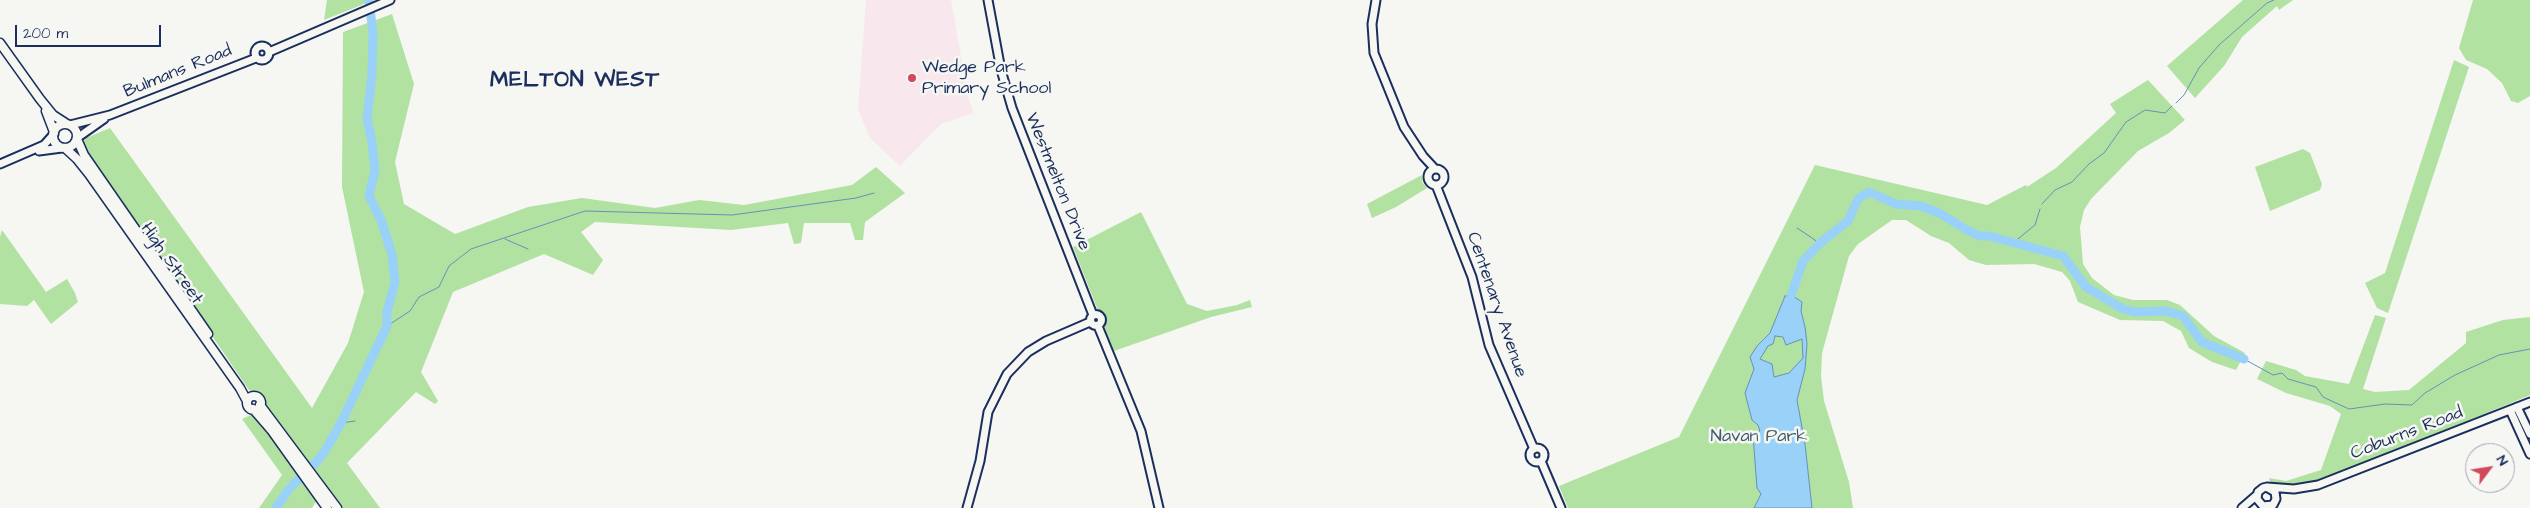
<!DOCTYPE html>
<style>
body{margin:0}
#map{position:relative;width:2530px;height:508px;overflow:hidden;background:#f6f6f2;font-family:"Architects Daughter",sans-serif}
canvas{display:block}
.north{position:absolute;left:2465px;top:443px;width:50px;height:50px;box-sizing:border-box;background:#f6f6f2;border:1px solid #9ea6b7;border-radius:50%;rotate:59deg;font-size:14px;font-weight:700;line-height:20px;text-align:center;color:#1b2f5e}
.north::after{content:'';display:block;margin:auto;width:18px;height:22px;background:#d1495b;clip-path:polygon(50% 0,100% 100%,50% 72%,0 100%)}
.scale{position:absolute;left:15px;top:25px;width:146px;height:22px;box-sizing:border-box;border:2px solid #1b2f5e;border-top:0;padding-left:6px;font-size:15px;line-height:18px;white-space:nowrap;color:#1b2f5e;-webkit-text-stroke:4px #f6f6f2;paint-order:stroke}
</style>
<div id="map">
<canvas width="2530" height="508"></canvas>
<div class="north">N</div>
<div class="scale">200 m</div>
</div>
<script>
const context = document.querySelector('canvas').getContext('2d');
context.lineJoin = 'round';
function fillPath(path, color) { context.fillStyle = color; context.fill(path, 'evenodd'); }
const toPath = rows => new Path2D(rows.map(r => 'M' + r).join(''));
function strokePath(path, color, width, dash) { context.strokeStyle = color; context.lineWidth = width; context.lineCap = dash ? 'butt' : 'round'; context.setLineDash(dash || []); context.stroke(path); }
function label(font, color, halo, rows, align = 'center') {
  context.font = font + ' "Architects Daughter",sans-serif'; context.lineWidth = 5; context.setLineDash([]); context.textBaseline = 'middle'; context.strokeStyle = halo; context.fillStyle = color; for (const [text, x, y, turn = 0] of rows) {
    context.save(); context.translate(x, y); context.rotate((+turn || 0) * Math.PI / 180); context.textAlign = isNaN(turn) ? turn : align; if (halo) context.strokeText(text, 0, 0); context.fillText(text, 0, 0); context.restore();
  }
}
const built = toPath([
 [866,0,951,0,968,97,974,113,941,124,900,166,870,138,858,109]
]);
const green = toPath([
 [327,0,374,0,324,20],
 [2243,0,2293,0,2279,10,2277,6,2242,37,2224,66,2195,98,2167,66],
 [2473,0,2530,0,2530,96,2518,103,2511,101,2502,83,2487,69,2466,60,2459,48],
 [392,14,414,84,395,162,404,204,455,234,528,207,582,198,655,208,699,200,744,205,852,185,876,167,905,193,865,222,863,240,855,240,850,223,804,223,801,243,794,244,788,223,731,230,595,222,581,232,603,260,593,275,544,254,453,292,421,372,438,401,435,404,416,392,347,463,380,508,339,508,324,489,312,508,259,508,282,475,242,419,265,408,264,402,258,394,249,390,85,150,83,143,86,138,110,128,312,408,348,343,364,292,342,187,343,32],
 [2454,60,2469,67,2388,313,2377,308,2365,283,2385,273],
 [2148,80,2185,120,2169,133,2138,151,2091,199,2084,210,2080,227,2083,264,2092,278,2114,295,2133,300,2167,300,2180,305,2214,336,2245,353,2236,370,2212,362,2189,348,2181,331,2163,321,2120,320,2078,302,2070,281,2062,272,2034,264,1986,265,1969,260,1949,243,1931,236,1906,220,1892,220,1858,244,1849,256,1822,353,1821,376,1824,401,1849,482,1853,508,1568,508,1559,486,1679,437,1815,165,1987,205,2026,185,2027,187,2056,168,2116,113,2110,104],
 [2303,149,2310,153,2322,184,2320,190,2270,211,2255,167],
 [1422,175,1422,182,1427,188,1396,207,1372,218,1367,204],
 [1141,212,1187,304,1207,311,1237,305,1250,300,1252,307,1211,317,1114,351,1073,247],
 [2,230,46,292,67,279,75,293,78,302,51,324,34,300,27,306,0,304,0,237],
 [2375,315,2386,318,2363,389,2375,392,2409,390,2466,343,2466,332,2503,320,2530,317,2530,395,2315,485,2272,487,2269,478,2286,481,2321,470,2341,414,2330,406,2286,393,2257,379,2266,361,2296,370,2305,376,2349,384]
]);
const water = toPath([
 [1785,296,1793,296,1802,302,1801,311,1805,327,1807,344,1805,369,1797,400,1805,444,1812,508,1754,508,1761,494,1757,488,1753,435,1760,431,1758,425,1752,420,1745,393,1754,369,1750,357,1757,346,1770,333,1785,296],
 [1775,336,1783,337,1786,345,1802,339,1803,358,1789,373,1774,377,1772,364,1760,359,1768,346,1773,344,1775,336]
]);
const stream = toPath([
 [2176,103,2184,95,2199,68,2219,45,2267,3,2274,0],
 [2042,204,2055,190,2072,182,2089,164,2104,153,2126,122,2145,110,2165,113,2172,106],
 [1797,228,1815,240,1818,244],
 [505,239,528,249],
 [2013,243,2035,225,2040,209],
 [387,326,410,311,419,297,439,287,449,266,471,249,585,211,732,215,856,198,874,193],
 [2244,359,2273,375,2282,373,2288,379,2316,387,2323,397,2349,409,2385,404,2412,405,2425,393,2455,375,2499,355,2530,349],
 [341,423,355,421]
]);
const river = toPath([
 [1791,296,1803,261,1820,243,1848,221,1858,199,1869,192,1896,204,1921,206,1939,213,1967,230,1980,236,1989,236,2063,256,2086,287,2123,309,2135,312,2166,311,2183,316,2202,342,2244,359],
 [311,468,323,454,341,423,387,326,387,312,395,282,392,254,381,220,369,196,375,170,372,142,367,118,372,75,373,33,369,0],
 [293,485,301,477],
 [276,508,289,489]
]);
const tertiary = toPath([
 [988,0,1001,70,1012,108,1093,315],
 [1376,0,1372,24,1374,53,1404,127,1423,156,1435,169],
 '255 53a7 7 0 1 1 14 0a7 7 0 1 1-14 0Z',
 [269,52,390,0],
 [70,125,110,115,256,58],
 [77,138,104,119],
 [39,151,62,148],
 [0,164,44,145,54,134],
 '1428 177a8 8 0 1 1 16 0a8 8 0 1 1-16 0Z',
 [1436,185,1472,277,1489,345,1534,449],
 '1090.5 320a5.5 5.5 0 1 1 11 0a5.5 5.5 0 1 1-11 0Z',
 [1098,326,1141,431,1159,508],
 [2517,407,2530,434],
 [2510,410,2530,454],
 '1530 455a7 7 0 1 1 14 0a7 7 0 1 1-14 0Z',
 [1541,461,1561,508],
 [2268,488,2275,492,2276,499,2273,505,2263,506,2257,499,2258,492,2263,488,2267,487,2294,489,2318,485,2530,402],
 [967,508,980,461,988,412,1007,374,1028,352,1046,341,1090,322],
 [2242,508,2257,495]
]);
const secondary = toPath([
 [0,43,40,99,53,115,67,124],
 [46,111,54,132],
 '53 136a12 12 0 1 1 24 0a12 12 0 1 1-24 0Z',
 [77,139,84,155,208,334],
 [65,148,77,159,89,174,240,388,247,401],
 '247 403a7 7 0 1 1 14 0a7 7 0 1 1-14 0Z',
 [260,405,337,508],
 [253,409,272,431,327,508]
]);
const markers = [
 [912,78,5,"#d1495b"]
];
const poiNames = [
 ["Wedge Park",922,68],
 ["Primary School",922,89]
];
const streetNames = [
 ["Bulmans Road",178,72,-22],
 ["Westmelton Drive",1057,182,68],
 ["High Street",171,264,55],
 ["Centenary Avenue",1496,305,71],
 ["Coburns Road",2407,434,-21]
];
const parkNames = [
 ["Navan Park",1759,437]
];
const districtNames = [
 ["MELTON WEST",575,81]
];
fillPath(built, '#f8e7ec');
fillPath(green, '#b1e2a2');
fillPath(water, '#99d1f8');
strokePath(water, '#6790ba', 1);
strokePath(stream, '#6790ba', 1);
strokePath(river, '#99d1f8', 9);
strokePath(tertiary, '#1b2f5e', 11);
strokePath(secondary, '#1b2f5e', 11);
strokePath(tertiary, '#f6f6f2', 7);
strokePath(secondary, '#f6f6f2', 8);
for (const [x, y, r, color] of markers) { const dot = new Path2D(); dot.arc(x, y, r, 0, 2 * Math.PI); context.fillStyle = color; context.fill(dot); strokePath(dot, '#f6f6f2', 2); }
label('18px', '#1b2f5e', '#f6f6f2', poiNames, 'left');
label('18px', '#1b2f5e', '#f6f6f2', streetNames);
label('18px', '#405c6f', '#f6f6f2', parkNames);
context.letterSpacing = '1px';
label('bold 22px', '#1b2f5e', '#f6f6f2', districtNames);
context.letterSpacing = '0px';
</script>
